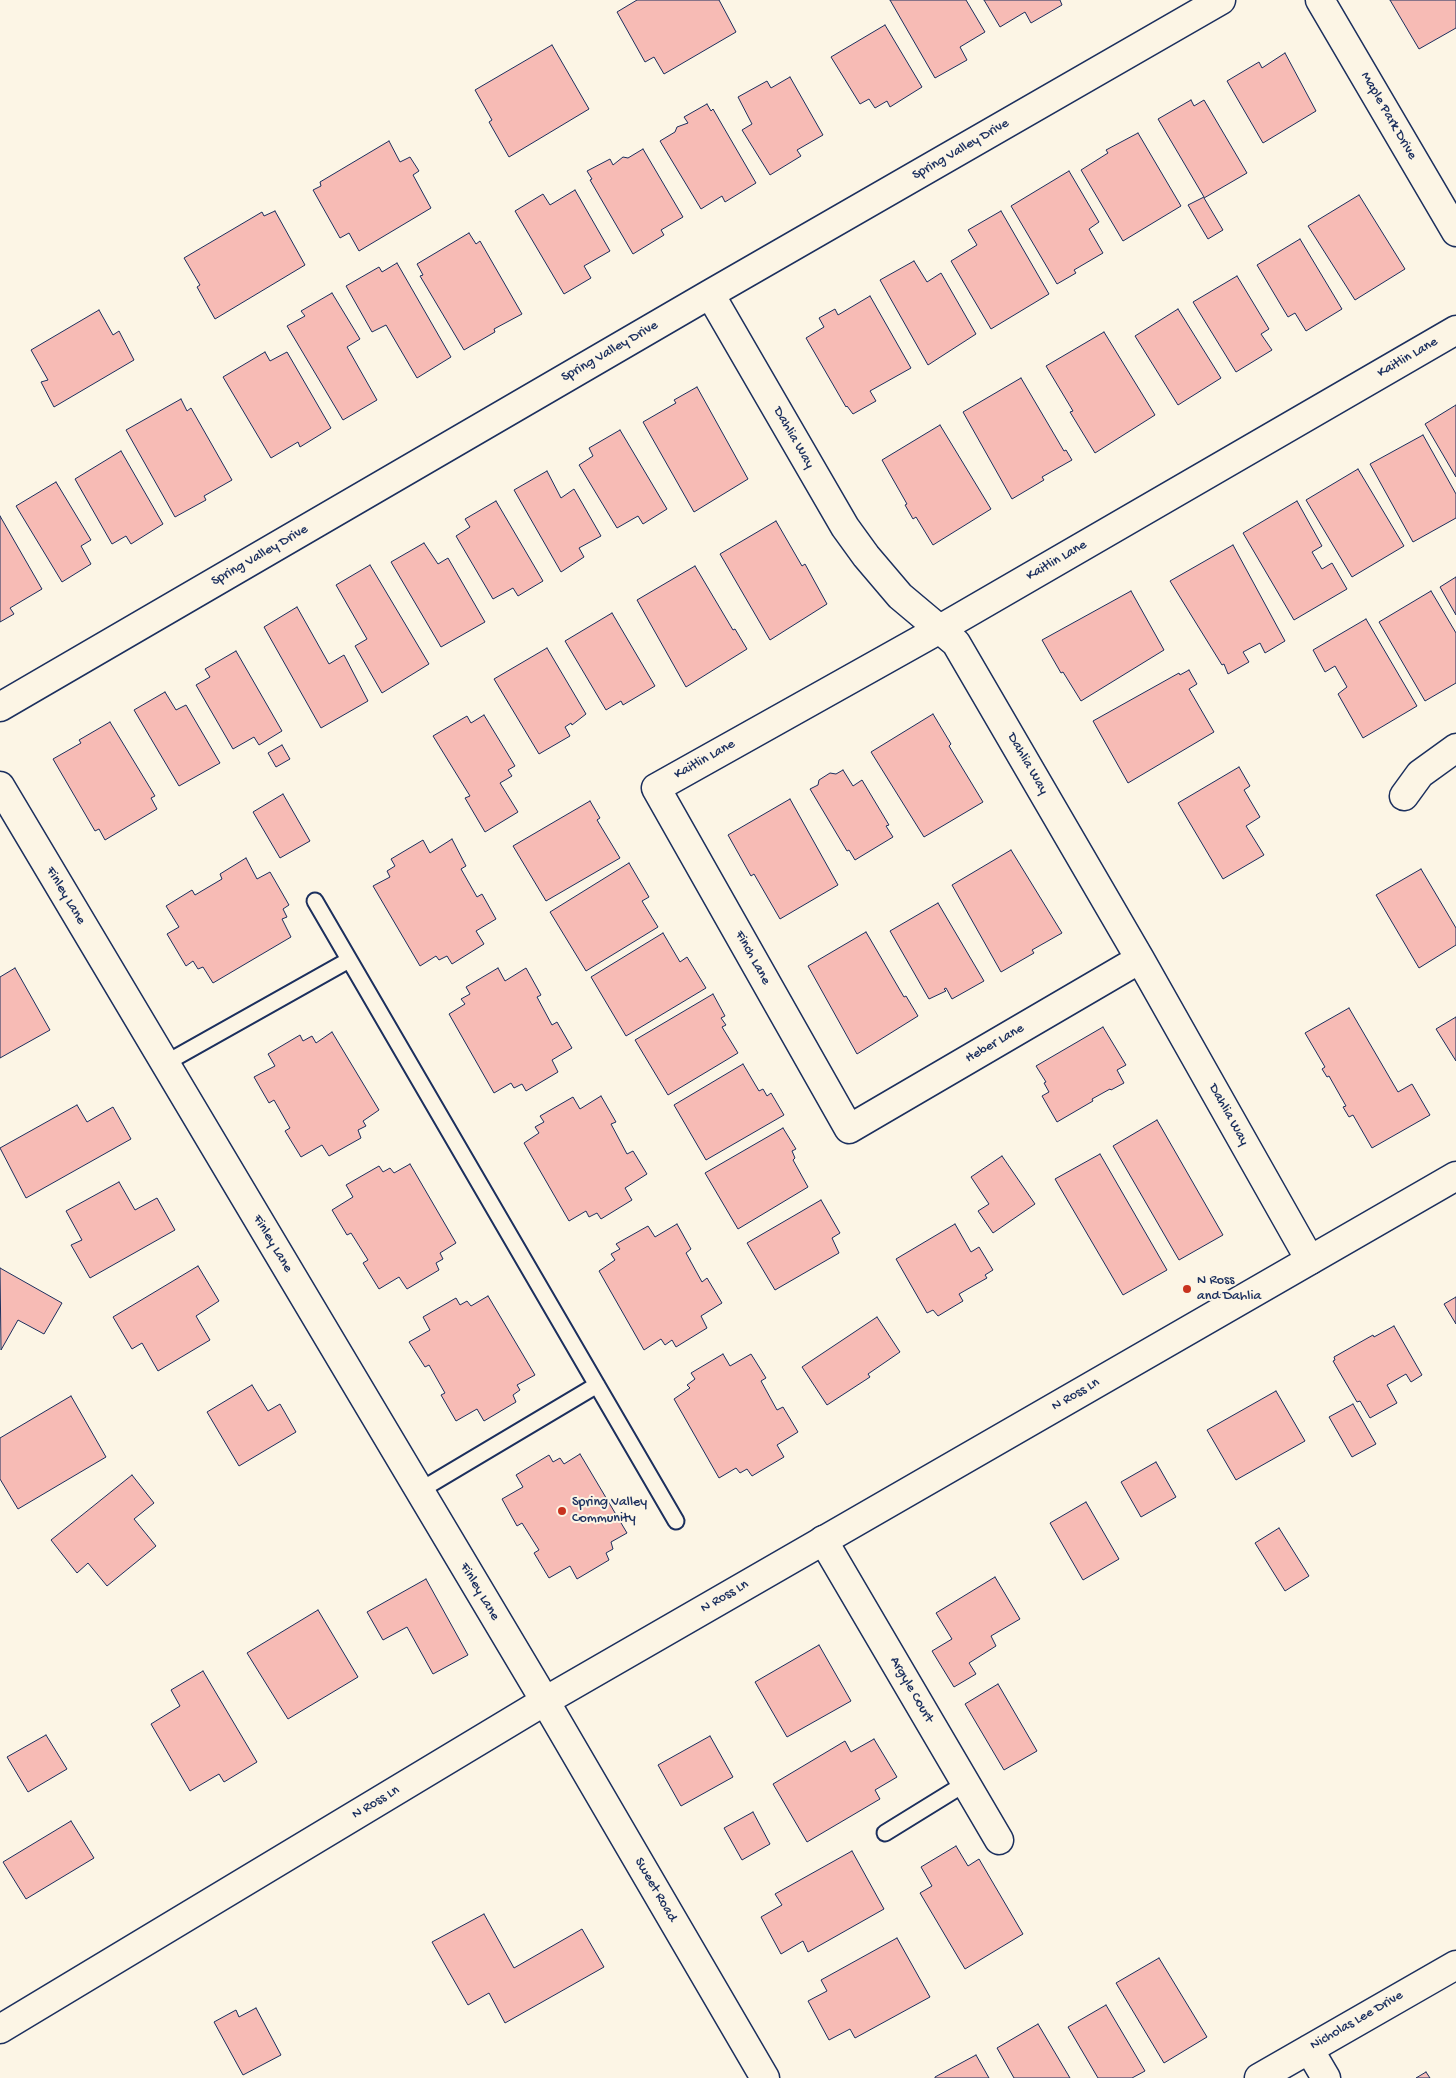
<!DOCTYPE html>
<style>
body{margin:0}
canvas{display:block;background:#fcf5e5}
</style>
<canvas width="1456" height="2078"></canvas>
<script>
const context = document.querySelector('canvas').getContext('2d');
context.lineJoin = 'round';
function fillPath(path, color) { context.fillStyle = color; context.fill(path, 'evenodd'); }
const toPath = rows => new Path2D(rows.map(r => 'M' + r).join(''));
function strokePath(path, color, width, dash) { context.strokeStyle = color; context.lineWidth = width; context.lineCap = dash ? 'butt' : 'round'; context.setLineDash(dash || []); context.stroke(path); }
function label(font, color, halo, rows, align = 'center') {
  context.font = font + ' "Gochi Hand",sans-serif'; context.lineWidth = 4; context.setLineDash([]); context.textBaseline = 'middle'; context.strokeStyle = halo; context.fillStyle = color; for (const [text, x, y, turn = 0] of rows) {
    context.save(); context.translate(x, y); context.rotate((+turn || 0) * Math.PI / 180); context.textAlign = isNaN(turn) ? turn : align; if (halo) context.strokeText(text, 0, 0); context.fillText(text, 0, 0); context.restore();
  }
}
const building = toPath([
 [637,0,719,0,736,32,664,74,654,57,645,62,617,12,637,0],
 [890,0,966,0,985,32,960,47,967,60,935,78,890,0],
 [984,0,1060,0,1062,5,1031,23,1025,12,1000,27,984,0],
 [1390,0,1456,0,1456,28,1419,49,1390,0],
 [885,25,922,87,890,107,887,101,875,108,869,99,860,104,831,57,885,25],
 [552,45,589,109,509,157,489,122,492,120,475,90,552,45],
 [1285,53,1316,111,1263,143,1227,81,1259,62,1262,68,1285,53],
 [790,77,823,135,797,150,801,156,770,175,742,130,752,124,738,97,767,81,771,88,790,77],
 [1191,100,1194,106,1204,100,1247,173,1204,198,1223,230,1208,239,1188,205,1204,197,1158,119,1191,100],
 [707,104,711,111,713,109,756,183,725,202,722,196,701,209,660,141,675,132,677,127,688,123,684,117,707,104],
 [1138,133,1181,206,1123,241,1081,170,1108,153,1106,150,1138,133],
 [389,141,400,162,410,157,419,171,413,175,431,208,359,251,349,233,340,238,313,190,321,186,320,182,389,141],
 [643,149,683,217,661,230,664,235,633,254,590,180,592,179,587,171,610,159,613,165,623,157,628,158,643,149],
 [1069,171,1099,222,1089,229,1103,253,1074,270,1076,273,1057,284,1011,206,1069,171],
 [575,190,610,251,584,266,591,278,564,294,515,211,543,194,550,205,575,190],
 [1359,195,1405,269,1355,300,1308,226,1359,195],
 [275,211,305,265,215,319,197,287,200,285,184,258,262,212,264,216,275,211],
 [1001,211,1049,294,991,329,951,261,977,245,968,230,1001,211],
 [469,233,476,244,480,241,522,314,494,329,495,332,464,350,420,276,423,275,417,264,469,233],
 [1300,239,1342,309,1306,331,1295,313,1288,317,1257,265,1300,239],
 [914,261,927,282,941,273,976,334,928,365,880,280,914,261],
 [397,263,451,357,417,378,386,325,372,332,346,286,379,267,382,272,397,263],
 [1237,276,1269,329,1261,334,1272,350,1236,372,1193,302,1237,276],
 [332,293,360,339,347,347,377,400,343,420,287,326,305,316,301,311,332,293],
 [870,296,911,368,870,391,876,401,853,414,847,406,846,407,806,338,824,327,819,318,835,309,838,315,870,296],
 [1178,309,1221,378,1178,405,1135,336,1178,309],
 [99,310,113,335,119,331,134,360,54,407,41,382,48,380,31,350,99,310],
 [1104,332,1155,415,1095,453,1070,412,1073,411,1046,366,1104,332],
 [265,352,270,361,287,352,331,428,300,447,298,442,271,458,223,377,265,352],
 [1021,378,1064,451,1066,450,1072,460,1042,477,1044,480,1012,499,963,412,1021,378],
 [697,387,748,479,694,512,643,422,676,403,674,400,697,387],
 [181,399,187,411,191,408,232,480,204,496,206,500,175,517,126,430,181,399],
 [1456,405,1456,477,1425,424,1456,405],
 [940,425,991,509,933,545,916,517,913,519,905,505,907,504,882,460,940,425],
 [620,430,667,509,643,524,638,516,617,528,579,465,593,456,589,448,620,430],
 [1423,435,1456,494,1456,518,1413,542,1370,464,1423,435],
 [121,451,163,524,131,544,126,536,112,544,75,479,121,451],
 [1358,469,1404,546,1352,577,1306,500,1358,469],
 [547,471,561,498,574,489,601,536,579,548,584,557,561,572,514,490,547,471],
 [56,482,91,540,81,546,91,564,62,582,16,506,56,482],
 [496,501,543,581,518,596,513,588,493,599,456,536,470,527,465,519,496,501],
 [1297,501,1322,546,1312,552,1322,569,1332,563,1347,589,1294,620,1243,533,1297,501],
 [0,516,42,589,10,608,14,614,0,622,0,516],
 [776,521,802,566,805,564,827,604,770,640,720,554,776,521],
 [424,543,438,564,448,558,485,622,441,647,391,562,424,543],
 [1233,545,1285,641,1265,653,1260,643,1243,652,1249,662,1228,674,1224,664,1222,665,1170,581,1233,545],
 [370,565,429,664,382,693,355,646,367,639,336,585,370,565],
 [695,566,733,630,735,629,747,649,686,687,637,600,695,566],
 [1456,577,1456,615,1440,587,1456,577],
 [1131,591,1164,650,1081,701,1063,672,1061,673,1042,640,1131,591],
 [1431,591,1456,633,1456,683,1425,701,1379,622,1431,591],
 [297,607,329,664,344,655,368,701,321,728,264,627,297,607],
 [612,613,655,686,623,705,621,701,606,710,565,641,612,613],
 [1366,619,1417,706,1363,738,1338,694,1347,687,1335,666,1325,672,1313,650,1366,619],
 [547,648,586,714,572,725,571,723,565,727,570,736,539,754,494,679,547,648],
 [236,651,282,731,259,745,254,737,233,749,196,685,210,677,205,669,236,651],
 [1189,670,1197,684,1189,689,1214,732,1128,783,1093,721,1179,673,1180,675,1189,670],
 [165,692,176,710,186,705,220,763,179,786,134,710,165,692],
 [933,714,951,744,949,746,983,802,924,837,871,752,933,714],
 [484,715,515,766,508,770,512,776,500,783,518,812,485,832,465,798,470,796,433,736,467,716,471,723,484,715],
 [110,722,155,796,151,798,157,809,105,840,99,829,95,831,53,759,81,743,79,740,110,722],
 [282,745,290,759,276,767,268,753,282,745],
 [1239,767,1250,786,1244,790,1260,817,1246,826,1264,855,1223,879,1178,803,1239,767],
 [843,770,853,786,862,780,889,825,886,826,893,837,855,860,849,850,847,851,810,789,818,785,819,780,830,773,836,774,843,770],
 [283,794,310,841,280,858,253,812,283,794],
 [790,799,838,885,780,919,754,874,751,876,728,835,790,799],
 [590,801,600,818,597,820,620,858,546,901,513,846,590,801],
 [452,839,466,866,461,869,477,897,482,894,496,919,476,931,484,944,452,964,447,956,439,960,436,956,420,966,373,886,390,877,387,871,395,866,391,859,423,840,430,853,452,839],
 [1011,850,1062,933,1032,950,1034,953,1001,972,952,885,1011,850],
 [246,858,257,879,270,872,289,905,283,909,287,917,282,919,291,937,213,983,203,967,198,969,193,961,186,966,167,934,179,927,166,906,192,890,195,895,222,879,220,874,246,858],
 [629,863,649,897,642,901,658,927,586,971,550,912,629,863],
 [1421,869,1456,928,1456,945,1419,968,1376,895,1421,869],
 [938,903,984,981,952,999,946,988,944,989,946,991,929,999,890,931,938,903],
 [866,932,904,997,906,996,918,1016,857,1054,808,966,866,932],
 [663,933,680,962,687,957,706,988,626,1036,591,977,663,933],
 [15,968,50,1030,0,1058,0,977,15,968],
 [498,968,505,981,526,968,541,995,537,997,552,1025,557,1022,572,1048,552,1060,558,1072,526,1091,522,1084,514,1088,511,1083,494,1093,449,1014,465,1004,461,999,470,994,466,987,498,968],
 [713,994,725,1016,721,1018,726,1025,722,1027,738,1053,668,1095,635,1040,713,994],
 [1349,1008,1398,1092,1412,1084,1430,1115,1372,1148,1353,1115,1349,1117,1343,1107,1346,1106,1329,1076,1327,1077,1322,1069,1325,1067,1305,1033,1349,1008],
 [1456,1017,1456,1061,1436,1029,1456,1017],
 [1103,1027,1126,1065,1117,1070,1124,1083,1111,1090,1110,1089,1092,1099,1093,1101,1057,1122,1042,1096,1049,1092,1044,1083,1046,1082,1036,1066,1103,1027],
 [332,1032,379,1110,363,1121,366,1126,358,1130,361,1138,329,1156,322,1145,301,1157,285,1131,290,1128,274,1100,269,1103,254,1077,275,1066,268,1054,300,1035,303,1041,312,1036,316,1043,332,1032],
 [743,1064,759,1091,763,1089,767,1096,771,1093,784,1115,706,1160,674,1105,743,1064],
 [601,1096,616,1122,611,1124,627,1154,633,1151,647,1174,625,1188,632,1200,601,1219,597,1213,589,1217,586,1211,569,1221,524,1143,539,1133,535,1127,544,1122,540,1116,573,1097,580,1109,601,1096],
 [77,1105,87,1122,113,1107,131,1139,26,1198,0,1148,77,1105],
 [1157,1120,1223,1235,1179,1260,1113,1146,1157,1120],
 [783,1128,796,1149,792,1151,795,1158,793,1160,808,1187,738,1229,705,1173,783,1128],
 [1100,1154,1167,1270,1123,1295,1055,1179,1100,1154],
 [1002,1156,1035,1204,993,1233,978,1211,989,1204,971,1177,1002,1156],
 [410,1164,456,1243,440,1253,443,1259,436,1263,439,1270,407,1289,399,1277,379,1289,363,1263,368,1260,351,1233,347,1235,332,1210,353,1197,346,1185,379,1166,383,1172,390,1168,394,1173,410,1164],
 [119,1182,135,1210,157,1198,175,1230,90,1278,71,1245,82,1240,66,1211,119,1182],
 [821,1200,840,1233,832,1238,839,1253,775,1290,747,1243,821,1200],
 [677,1224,691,1249,686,1253,702,1282,707,1278,722,1303,701,1316,707,1328,676,1347,672,1340,665,1345,661,1339,644,1350,599,1271,615,1260,611,1254,620,1249,616,1244,648,1226,655,1237,677,1224],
 [955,1224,971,1252,979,1247,993,1270,985,1275,987,1278,959,1294,963,1301,938,1316,933,1310,927,1313,896,1259,955,1224],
 [198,1266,219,1301,196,1316,210,1340,158,1371,142,1343,132,1349,113,1317,198,1266],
 [0,1268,62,1303,44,1334,18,1320,1,1350,0,1268],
 [488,1296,535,1375,517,1385,520,1390,513,1395,516,1402,484,1421,477,1409,456,1421,441,1395,445,1393,429,1365,425,1367,409,1342,430,1330,423,1317,456,1298,460,1305,467,1301,471,1306,488,1296],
 [1456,1297,1456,1324,1444,1304,1456,1297],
 [877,1317,900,1352,868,1374,870,1377,827,1405,802,1367,877,1317],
 [1394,1326,1422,1375,1411,1382,1406,1374,1387,1385,1397,1403,1370,1418,1360,1401,1357,1402,1333,1361,1335,1360,1334,1357,1373,1335,1374,1337,1394,1326],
 [723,1354,730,1366,751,1354,766,1378,761,1381,777,1410,783,1407,798,1432,777,1445,784,1457,752,1476,747,1469,740,1473,736,1468,719,1478,674,1399,690,1388,687,1385,695,1379,691,1373,723,1354],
 [252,1385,268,1411,280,1404,296,1432,239,1466,207,1412,252,1385],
 [1276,1391,1305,1441,1236,1480,1207,1430,1276,1391],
 [71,1396,106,1457,18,1509,0,1479,0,1438,71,1396],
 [1353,1404,1376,1444,1352,1457,1329,1417,1353,1404],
 [580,1454,627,1533,611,1542,613,1549,606,1553,609,1560,577,1579,570,1566,549,1578,534,1553,539,1550,522,1523,517,1526,502,1499,523,1487,516,1475,549,1455,553,1462,560,1458,564,1464,580,1454],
 [1156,1462,1176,1497,1141,1517,1121,1482,1156,1462],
 [132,1475,154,1503,134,1519,156,1546,107,1586,88,1563,77,1573,51,1540,132,1475],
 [1086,1502,1119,1559,1083,1580,1050,1523,1086,1502],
 [1279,1528,1309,1576,1285,1591,1255,1543,1279,1528],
 [995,1577,1020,1619,991,1636,996,1646,969,1663,976,1674,954,1687,932,1651,952,1639,936,1613,995,1577],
 [426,1579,468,1655,433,1674,407,1627,383,1640,367,1612,426,1579],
 [318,1610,358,1677,288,1719,247,1653,318,1610],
 [819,1645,851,1701,787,1737,755,1682,819,1645],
 [203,1671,257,1762,224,1782,219,1774,190,1791,151,1724,180,1706,171,1690,203,1671],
 [998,1684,1037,1751,1004,1770,965,1704,998,1684],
 [46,1735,67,1769,28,1792,7,1757,46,1735],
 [710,1736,733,1777,681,1806,658,1765,710,1736],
 [874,1739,897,1777,875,1790,880,1799,807,1842,773,1784,845,1741,851,1752,874,1739],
 [753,1812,770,1844,742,1860,724,1828,753,1812],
 [71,1821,94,1858,26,1899,3,1862,71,1821],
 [956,1846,968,1866,979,1859,1023,1934,965,1969,920,1893,932,1886,921,1867,956,1846],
 [852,1851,884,1909,808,1952,803,1941,781,1954,761,1917,782,1905,775,1894,852,1851],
 [484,1914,514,1968,582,1929,604,1967,505,2023,489,1993,468,2005,432,1942,484,1914],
 [897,1938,930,1997,855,2038,850,2029,829,2040,808,2001,827,1991,821,1980,897,1938],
 [1159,1958,1207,2037,1164,2063,1116,1983,1159,1958],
 [1106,2005,1145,2071,1132,2078,1098,2078,1068,2027,1106,2005],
 [256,2008,281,2055,243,2075,214,2022,236,2010,239,2017,256,2008],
 [1038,2024,1070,2078,1014,2078,997,2048,1038,2024],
 [976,2055,989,2078,935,2078,935,2077,976,2055],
 [1426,2072,1430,2078,1416,2078,1426,2072]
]);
const service = toPath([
 [315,901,676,1521],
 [164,1064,349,960],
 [419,1491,597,1385],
 [885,1833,966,1783]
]);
const minor = toPath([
 [1320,0,1456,232],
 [710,294,845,527,866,556,900,596,956,643,1140,959,1310,1260],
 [0,707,710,294,1221,0],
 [0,786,545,1701,765,2078],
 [1404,796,1420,774,1456,748],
 [1140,959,849,1129,656,788,940,629,1456,330],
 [823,1540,999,1840],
 [1309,2049,1326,2078],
 [1259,2078,1456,1965]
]);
const secondary = toPath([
 [0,2029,545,1701,1456,1176]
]);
const markers = [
 [1187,1289,5,"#c8321e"],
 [562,1511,5,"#c8321e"]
];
const streetNames = [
 ["Maple Park Drive",1388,116,60],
 ["Spring Valley Drive",961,150,-30],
 ["Spring Valley Drive",610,352,-30],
 ["Kaitlin Lane",1408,358,-30],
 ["Dahlia Way",793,438,60],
 ["Spring Valley Drive",260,556,-30],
 ["Kaitlin Lane",1057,561,-30],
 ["Kaitlin Lane",705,760,-29],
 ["Dahlia Way",1027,764,60],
 ["Finley Lane",65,896,59],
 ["Finch Lane",752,958,61],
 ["Heber Lane",995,1044,-30],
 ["Dahlia Way",1228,1115,61],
 ["Finley Lane",272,1244,59],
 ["N Ross Ln",1076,1395,-30],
 ["Finley Lane",479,1592,59],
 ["N Ross Ln",725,1597,-30],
 ["Argyle Court",911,1690,60],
 ["N Ross Ln",376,1803,-31],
 ["Sweet Road",655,1890,60],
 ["Nicholas Lee Drive",1357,2021,-30]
];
const poiNames = [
 ["N Ross",1197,1281],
 ["and Dahlia",1197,1297],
 ["Spring Valley",572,1503],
 ["Community",572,1519]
];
fillPath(building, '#f7bbb5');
strokePath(building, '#1b2f5e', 1);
strokePath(service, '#1b2f5e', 19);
strokePath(minor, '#1b2f5e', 31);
strokePath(secondary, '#1b2f5e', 31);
strokePath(service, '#fcf5e5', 15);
strokePath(minor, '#fcf5e5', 28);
strokePath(secondary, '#fcf5e5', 28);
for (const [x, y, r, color] of markers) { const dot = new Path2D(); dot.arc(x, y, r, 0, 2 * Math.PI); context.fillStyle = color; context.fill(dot); strokePath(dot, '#fcf5e5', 2); }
label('14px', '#1b2f5e', '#fcf5e5', streetNames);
label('14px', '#1b2f5e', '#fcf5e5', poiNames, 'left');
</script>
